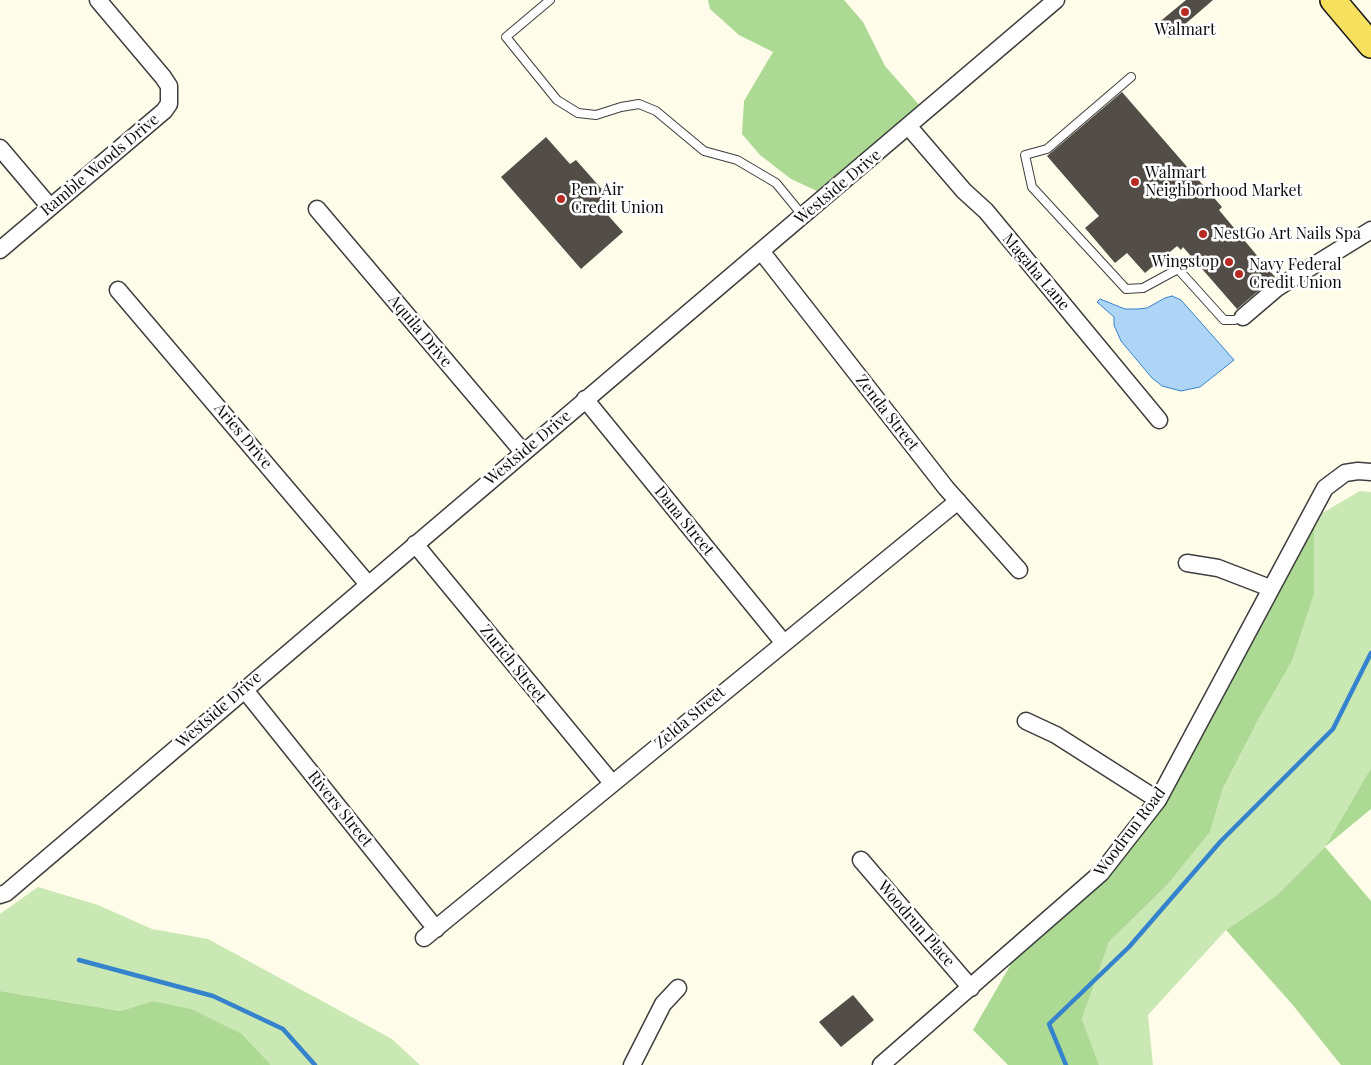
<!DOCTYPE html>
<style>
body{margin:0}
canvas{display:block;background:#fffce9}
</style>
<canvas width="1371" height="1065"></canvas>
<script>
const context = document.querySelector('canvas').getContext('2d');
context.lineJoin = 'round';
function fillPath(path, color) { context.fillStyle = color; context.fill(path, 'evenodd'); }
const toPath = rows => new Path2D(rows.map(r => 'M' + r).join(''));
function strokePath(path, color, width, dash) { context.strokeStyle = color; context.lineWidth = width; context.lineCap = dash ? 'butt' : 'round'; context.setLineDash(dash || []); context.stroke(path); }
function label(font, color, halo, rows, align = 'center') {
  context.font = font + ' "Playfair Display",serif'; context.lineWidth = 5; context.setLineDash([]); context.textBaseline = 'middle'; context.strokeStyle = halo; context.fillStyle = color; for (const [text, x, y, turn = 0] of rows) {
    context.save(); context.translate(x, y); context.rotate((+turn || 0) * Math.PI / 180); context.textAlign = isNaN(turn) ? turn : align; if (halo) context.strokeText(text, 0, 0); context.fillText(text, 0, 0); context.restore();
  }
}
const green = toPath([
 [1360,491,1371,492,1371,768,1325,847,1276,896,1226,930,1148,1015,1153,1065,1099,1065,1082,1019,1109,942,1168,884,1210,832,1223,790,1257,722,1292,661,1314,522,1317,516],
 [38,887,98,905,152,929,208,939,392,1039,420,1065,271,1065,242,1034,152,1001,121,1011,0,991,0,914]
]);
const forest = toPath([
 [708,0,844,0,863,22,885,66,921,107,817,191,791,179,760,155,742,134,744,101,773,52,739,35,710,9],
 [1314,522,1314,593,1292,661,1257,722,1223,789,1210,832,1168,884,1109,942,1082,1019,1099,1065,1008,1065,973,1030,1011,964,1160,810,1169,797],
 [1371,768,1371,809,1325,847,1371,901,1371,1065,1341,1065,1292,1004,1226,930,1276,896,1325,847],
 [0,991,121,1011,152,1001,191,1009,242,1034,271,1065,0,1065]
]);
const water = toPath([
 [1172,296,1181,300,1234,360,1200,387,1181,391,1162,386,1152,378,1121,341,1114,325,1114,317,1097,302,1100,299,1125,309,1137,309,1147,308,1165,298,1172,296]
]);
const stream = toPath([
 [79,960,213,996,283,1029,315,1065],
 [1066,1065,1049,1024,1129,947,1221,841,1333,729,1371,653]
]);
const building = toPath([
 [1186,0,1213,0,1169,38,1157,24],
 [1122,92,1222,207,1219,210,1275,277,1237,309,1183,247,1181,250,1177,246,1145,273,1127,253,1115,263,1085,228,1099,216,1047,156],
 [546,137,570,164,576,160,607,195,597,203,623,232,581,269,501,177],
 [853,995,874,1020,841,1047,819,1022]
]);
const service = toPath([
 [550,0,506,37,557,100,578,113,596,115,621,107,639,104,656,111,704,151,737,160,776,183,803,216],
 [1131,77,1047,149,1025,155,1032,187,1126,289,1143,288,1178,269,1224,320,1234,320,1243,317]
]);
const minor = toPath([
 [909,127,964,191,986,211,1159,420],
 [0,148,50,207],
 [317,209,523,452],
 [0,250,164,111,169,104,169,86,163,77,98,0],
 [761,251,946,488,1019,570],
 [118,290,367,583],
 [1243,317,1277,288,1371,230],
 [585,399,783,642],
 [415,544,612,783],
 [1187,563,1218,568,1270,588],
 [244,689,436,929],
 [1026,721,1056,735,1158,800],
 [861,860,971,988],
 [0,895,6,893,1056,0],
 [424,938,958,501],
 [632,1065,663,1004,678,988],
 [881,1065,1101,873,1158,800,1325,488,1345,473,1358,471,1371,472]
]);
const primary = toPath([
 [1333,0,1371,45]
]);
const markers = [
 [1185,12,5,"#ba2a24"],
 [1135,182,5,"#ba2a24"],
 [561,199,5,"#ba2a24"],
 [1203,234,5,"#ba2a24"],
 [1229,262,5,"#ba2a24"],
 [1239,274,5,"#ba2a24"]
];
const poiNames = [
 ["Walmart",1185,30,"center"],
 ["Walmart",1145,173],
 ["Neighborhood Market",1145,191],
 ["Pen Air",571,190],
 ["Credit Union",571,208],
 ["NestGo Art Nails Spa",1213,234],
 ["Wingstop",1219,262,"right"],
 ["Navy Federal",1249,265],
 ["Credit Union",1249,283]
];
const streetNames = [
 ["Ramble Woods Drive",100,165,-40],
 ["Westside Drive",838,187,-40],
 ["Magaha Lane",1036,272,50],
 ["Aquila Drive",420,331,50],
 ["Zenda Street",887,413,52],
 ["Aries Drive",243,436,50],
 ["Westside Drive",528,448,-40],
 ["Dana Street",684,521,51],
 ["Zurich Street",513,664,51],
 ["Westside Drive",219,710,-41],
 ["Zelda Street",690,718,-40],
 ["Rivers Street",340,809,51],
 ["Woodrun Road",1130,832,-53],
 ["Woodrun Place",916,924,49]
];
fillPath(green, '#cae8b4');
fillPath(forest, '#acd993');
fillPath(water, '#aed5f6');
strokePath(water, '#3583cc', 1);
strokePath(stream, '#3583cc', 4.5);
fillPath(building, '#534d47');
strokePath(service, '#3e3e3e', 10);
strokePath(minor, '#3e3e3e', 19);
strokePath(primary, '#1c1c1c', 28);
strokePath(service, '#fff', 8);
strokePath(minor, '#fff', 16);
strokePath(primary, '#f8e05f', 25);
for (const [x, y, r, color] of markers) { const dot = new Path2D(); dot.arc(x, y, r, 0, 2 * Math.PI); context.fillStyle = color; context.fill(dot); strokePath(dot, '#fff', 2); }
label('16px', '#0b0b0b', '#fff', poiNames, 'left');
label('16px', '#0b0b0b', '#fff', streetNames);
</script>
